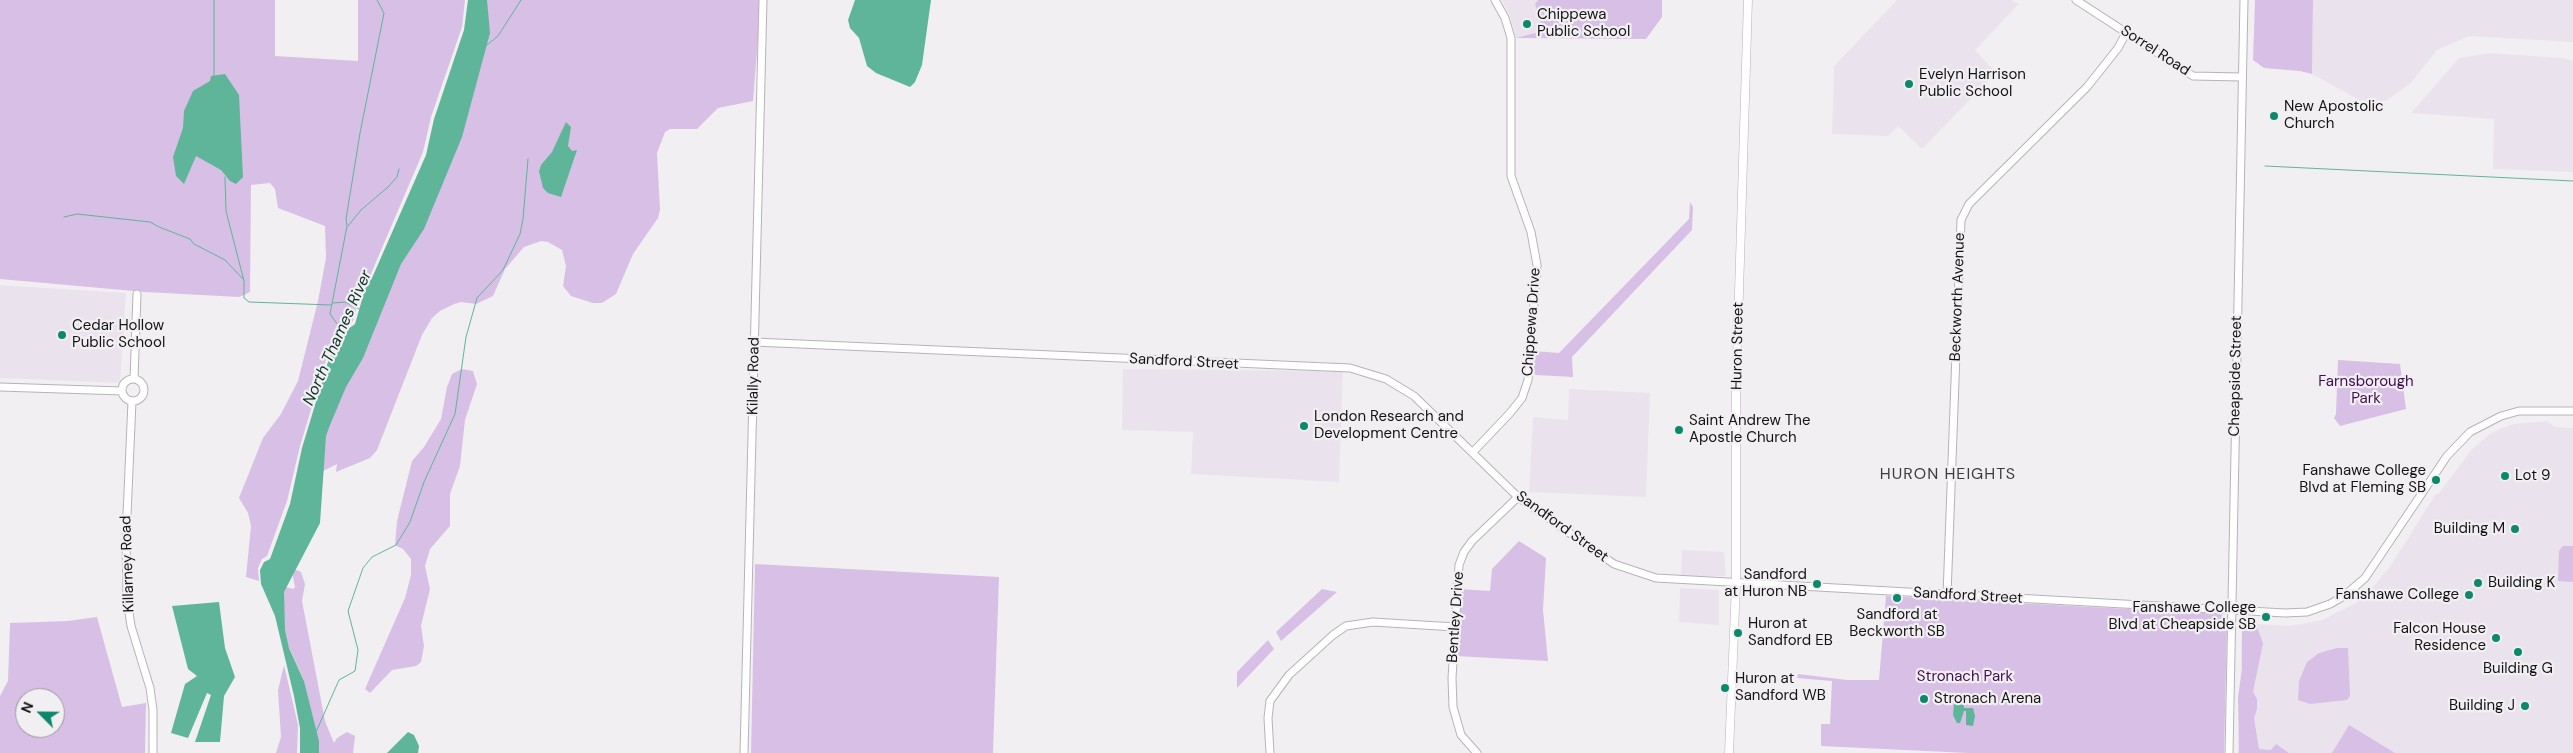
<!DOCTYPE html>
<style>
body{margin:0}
#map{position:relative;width:2573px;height:753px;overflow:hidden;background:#f2eff3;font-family:"DM Sans",sans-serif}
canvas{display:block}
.north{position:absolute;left:15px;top:688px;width:50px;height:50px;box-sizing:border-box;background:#f2eff3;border:1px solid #9a979a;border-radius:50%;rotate:293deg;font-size:14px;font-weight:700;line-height:20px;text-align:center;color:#151415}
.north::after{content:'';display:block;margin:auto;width:18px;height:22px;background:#0c886a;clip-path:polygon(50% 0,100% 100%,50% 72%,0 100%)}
</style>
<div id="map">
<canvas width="2573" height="753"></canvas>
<div class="north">N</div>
</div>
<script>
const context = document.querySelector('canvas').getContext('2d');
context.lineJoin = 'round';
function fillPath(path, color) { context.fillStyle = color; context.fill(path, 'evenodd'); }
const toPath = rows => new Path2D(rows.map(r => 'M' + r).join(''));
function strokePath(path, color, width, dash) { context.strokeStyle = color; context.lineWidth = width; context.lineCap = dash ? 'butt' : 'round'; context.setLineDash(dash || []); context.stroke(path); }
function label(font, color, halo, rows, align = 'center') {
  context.font = font + ' "DM Sans",sans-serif'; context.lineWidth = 4.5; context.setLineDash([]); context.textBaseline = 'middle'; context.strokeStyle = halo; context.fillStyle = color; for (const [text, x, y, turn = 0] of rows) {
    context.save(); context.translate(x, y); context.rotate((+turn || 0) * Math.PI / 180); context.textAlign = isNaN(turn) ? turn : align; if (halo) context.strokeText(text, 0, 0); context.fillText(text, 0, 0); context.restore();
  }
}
const built = toPath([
 [1502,0,1538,0,1535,4,1544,31,1516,38,1510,16],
 [1897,0,2012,0,2019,4,1975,50,1996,73,1922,149,1898,126,1888,136,1832,134,1834,66],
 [2313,0,2573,0,2573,42,2469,36,2437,50,2411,83,2386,101,2359,100,2312,74],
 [2489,53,2562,58,2573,61,2573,172,2493,169,2494,119,2411,113,2459,58],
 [0,285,126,293,120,383,0,378],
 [1123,369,1343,371,1339,482,1191,474,1193,432,1122,430],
 [1569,389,1650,393,1646,497,1529,492,1533,417,1568,420],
 [2547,421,2555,427,2573,428,2573,753,2238,753,2242,623,2290,626,2322,620,2356,603,2374,586,2391,565,2435,495,2439,493,2472,449,2490,434,2502,428,2514,424],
 [1682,550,1724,552,1726,576,1681,576],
 [1680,588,1719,590,1719,625,1679,622]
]);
const green = toPath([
 [0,0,275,0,275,56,358,61,358,0,465,0,462,27,431,117,423,152,370,276,362,287,353,321,339,331,332,340,300,446,287,501,267,556,262,559,258,568,259,581,246,577,251,526,248,513,239,498,263,438,281,414,298,381,318,301,326,258,325,226,278,208,275,189,270,183,251,185,250,292,239,297,145,292,0,279],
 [485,0,761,0,753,101,718,108,697,129,670,129,665,132,657,153,660,210,658,218,633,254,616,294,602,303,593,303,571,296,563,286,566,266,562,250,548,242,541,241,524,247,505,269,493,296,476,304,461,302,454,304,440,311,432,318,422,335,377,450,370,458,336,472,337,464,321,472,325,434],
 [1538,0,1662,0,1662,17,1646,39,1516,38,1543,31,1535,4],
 [2255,0,2313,0,2312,74,2300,71,2264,68,2253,60],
 [1690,202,1693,207,1692,230,1572,357,1573,377,1536,375,1533,372,1534,351,1559,353,1689,219],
 [2338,360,2400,364,2406,409,2340,426,2334,418,2336,414],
 [462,369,473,371,477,384,465,420,460,466,450,494,450,526,430,549,425,566,430,589,421,626,424,646,421,662,416,666,392,670,370,693,365,689,405,598,411,575,411,559,403,549,395,545,397,521,412,461,424,447,441,419,447,387,452,374],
 [1519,541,1546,558,1543,610,1548,661,1456,656,1460,589,1490,591,1492,569],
 [2563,546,2573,546,2573,582,2558,581,2559,551],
 [755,564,999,577,993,753,751,753],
 [294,569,301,572,305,584,302,601,325,721,334,743,337,738,347,732,355,736,353,753,318,753,318,738,303,678,288,645,284,627,283,590,286,587,293,589,295,587,292,571],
 [1322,589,1337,592,1281,641,1276,632],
 [1886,596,2220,614,2225,617,2227,622,2224,753,1968,753,1821,746,1821,724,1830,724,1832,681,1797,678,1798,674,1847,680,1879,680],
 [97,617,122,707,146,703,145,753,0,753,0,696,8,681,10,623,68,621],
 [25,698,55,698,55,728,25,728],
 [2244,623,2256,624,2263,643,2253,692,2257,699,2257,709,2254,718,2259,749,2271,750,2276,744,2289,753,2239,753,2238,697,2242,670,2242,630],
 [1268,640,1274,649,1237,688,1237,672],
 [2337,648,2348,648,2350,696,2347,700,2310,704,2298,700,2299,681,2307,662,2319,653],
 [284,665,298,725,297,753,276,753,281,737,278,690],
 [2349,725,2395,753,2332,753]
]);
const water = toPath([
 [468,0,487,0,490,33,462,137,424,229,401,264,363,358,346,387,330,425,326,436,320,523,284,592,285,630,289,648,304,681,319,741,319,753,300,753,300,728,294,696,275,616,261,584,260,570,264,562,270,559,290,504,302,448,334,342,341,334,355,324,365,289,372,278,426,155,434,119,464,30],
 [855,0,931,0,922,65,915,82,910,87,876,73,867,66,859,38,850,28,848,20],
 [225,74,239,95,243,177,236,184,230,181,221,170,196,156,184,184,176,176,173,157,183,128,184,111,193,91,210,81,211,76],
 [566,122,571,127,568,146,572,151,577,150,561,197,548,193,543,188,539,171,541,165,552,152],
 [219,602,225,648,235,677,224,696,220,742,195,742,211,695,207,693,188,738,171,733,185,684,197,676,188,669,172,606],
 [1964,700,1964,708,1973,708,1975,716,1973,726,1966,725,1966,711,1964,711,1960,723,1957,723,1953,715,1954,704],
 [408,732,414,735,419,746,418,753,387,753]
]);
const stream = toPath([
 [487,45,498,36,521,0],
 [214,76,214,0],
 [2265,166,2573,181],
 [225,177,226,211,244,281,244,298,249,302,331,305],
 [64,217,77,214,150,222,159,227,190,239,194,244,225,260,244,280],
 [348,226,361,210,388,187,397,177,399,169],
 [333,303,345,302,359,309],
 [343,332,330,314,347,226,346,219,360,133,384,13,377,0],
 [316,732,339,680,355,671,358,650,348,611,363,568,372,557,396,545,410,522,424,482,455,414,466,337,477,298,503,270,520,234,523,219,528,159]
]);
const tertiary = toPath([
 [2076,0,2193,76,2241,77],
 [754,342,1350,368,1386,379,1414,396,1518,497,1614,564,1656,578,2285,613,2307,612,2330,604,2344,596,2365,578,2447,456,2470,432,2501,416,2519,411,2573,411],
 '122 390a11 11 0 1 1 22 0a11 11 0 1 1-22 0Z',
 [134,379,137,294],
 [0,387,122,391],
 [132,401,126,538,127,598,131,626,150,688,153,710,153,753],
 [1473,452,1510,413,1522,398,1528,380,1537,265,1531,232,1511,176,1511,38,1505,18,1495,0],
 [1947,595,1961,220,1969,204,2087,87,2118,48,2126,33],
 [744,753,763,0],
 [1270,753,1268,718,1270,701,1289,675,1333,635,1346,626,1373,622,1455,627],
 [1477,753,1461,735,1453,707,1452,678,1459,565,1464,552,1472,541,1518,497],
 [2229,753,2244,0]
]);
const secondary = toPath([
 [1729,753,1736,584,1736,389,1748,0]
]);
const markers = [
 [1527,24,5,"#0c886a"],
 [1909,84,5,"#0c886a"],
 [2274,116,5,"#0c886a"],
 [62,335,5,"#0c886a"],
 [1304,426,5,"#0c886a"],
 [1679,430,5,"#0c886a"],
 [2505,476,5,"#0c886a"],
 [2436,480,5,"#0c886a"],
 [2515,529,5,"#0c886a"],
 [2478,583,5,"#0c886a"],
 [1817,584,5,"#0c886a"],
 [2469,595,5,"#0c886a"],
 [1897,598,5,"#0c886a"],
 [2266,617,5,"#0c886a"],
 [1738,633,5,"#0c886a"],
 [2496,638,5,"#0c886a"],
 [2518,652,5,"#0c886a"],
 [1725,688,5,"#0c886a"],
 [1924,699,5,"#0c886a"],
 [2525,706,5,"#0c886a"]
];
const poiNames = [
 ["Chippewa",1537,15],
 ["Public School",1537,32],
 ["Evelyn Harrison",1919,75],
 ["Public School",1919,92],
 ["New Apostolic",2284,107],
 ["Church",2284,124],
 ["Cedar Hollow",72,326],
 ["Public School",72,343],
 ["London Research and",1314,417],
 ["Development Centre",1314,434],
 ["Saint Andrew The",1689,421],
 ["Apostle Church",1689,438],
 ["Fanshawe College",2426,471,"right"],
 ["Blvd at Fleming SB",2426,488,"right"],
 ["Lot 9",2515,476],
 ["Building M",2505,529,"right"],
 ["Sandford",1807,575,"right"],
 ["at Huron NB",1807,592,"right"],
 ["Building K",2488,583],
 ["Fanshawe College",2459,595,"right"],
 ["Fanshawe College",2256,608,"right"],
 ["Blvd at Cheapside SB",2256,625,"right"],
 ["Sandford at",1897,615,"center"],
 ["Beckworth SB",1897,632,"center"],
 ["Huron at",1748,624],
 ["Sandford EB",1748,641],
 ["Falcon House",2486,629,"right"],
 ["Residence",2486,646,"right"],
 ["Building G",2518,669,"center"],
 ["Huron at",1735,679],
 ["Sandford WB",1735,696],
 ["Stronach Arena",1934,699],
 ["Building J",2515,706,"right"]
];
const streetNames = [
 ["Sorrel Road",2155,51,33],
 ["Beckworth Avenue",1958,297,-88],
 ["Chippewa Drive",1532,322,-86],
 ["Huron Street",1738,346,-89],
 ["Sandford Street",1184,362,3],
 ["Kilally Road",754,376,-89],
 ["Cheapside Street",2236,376,-89],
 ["Sandford Street",1562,527,36],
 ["Killarney Road",128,564,-92],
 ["Sandford Street",1968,596,3],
 ["Bentley Drive",1456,617,-86]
];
const parkNames = [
 ["Farnsborough",2366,382],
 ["Park",2366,399],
 ["Stronach Park",1965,677]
];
const waterNames = [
 ["North Thames River",338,338,-66]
];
const neighbourhoodNames = [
 ["HURON HEIGHTS",1948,475]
];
fillPath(built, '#eae3ee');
fillPath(green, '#d8bfe5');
fillPath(water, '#5fb599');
strokePath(stream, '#5fb599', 1);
strokePath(tertiary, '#b6b3b7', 9);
strokePath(secondary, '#b6b3b7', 9);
strokePath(tertiary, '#fff', 7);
strokePath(secondary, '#fff', 8);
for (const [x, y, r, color] of markers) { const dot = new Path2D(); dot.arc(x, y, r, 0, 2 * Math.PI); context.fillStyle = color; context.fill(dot); strokePath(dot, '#f2eff3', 2); }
label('15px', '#151415', '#f2eff3', poiNames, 'left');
label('15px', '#151415', '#f2eff3', streetNames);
label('15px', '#400c54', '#f2eff3', parkNames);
label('italic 16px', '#093226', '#f2eff3', waterNames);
context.letterSpacing = '1px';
label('16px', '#3e3c3f', '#f2eff3', neighbourhoodNames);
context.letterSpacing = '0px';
</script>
